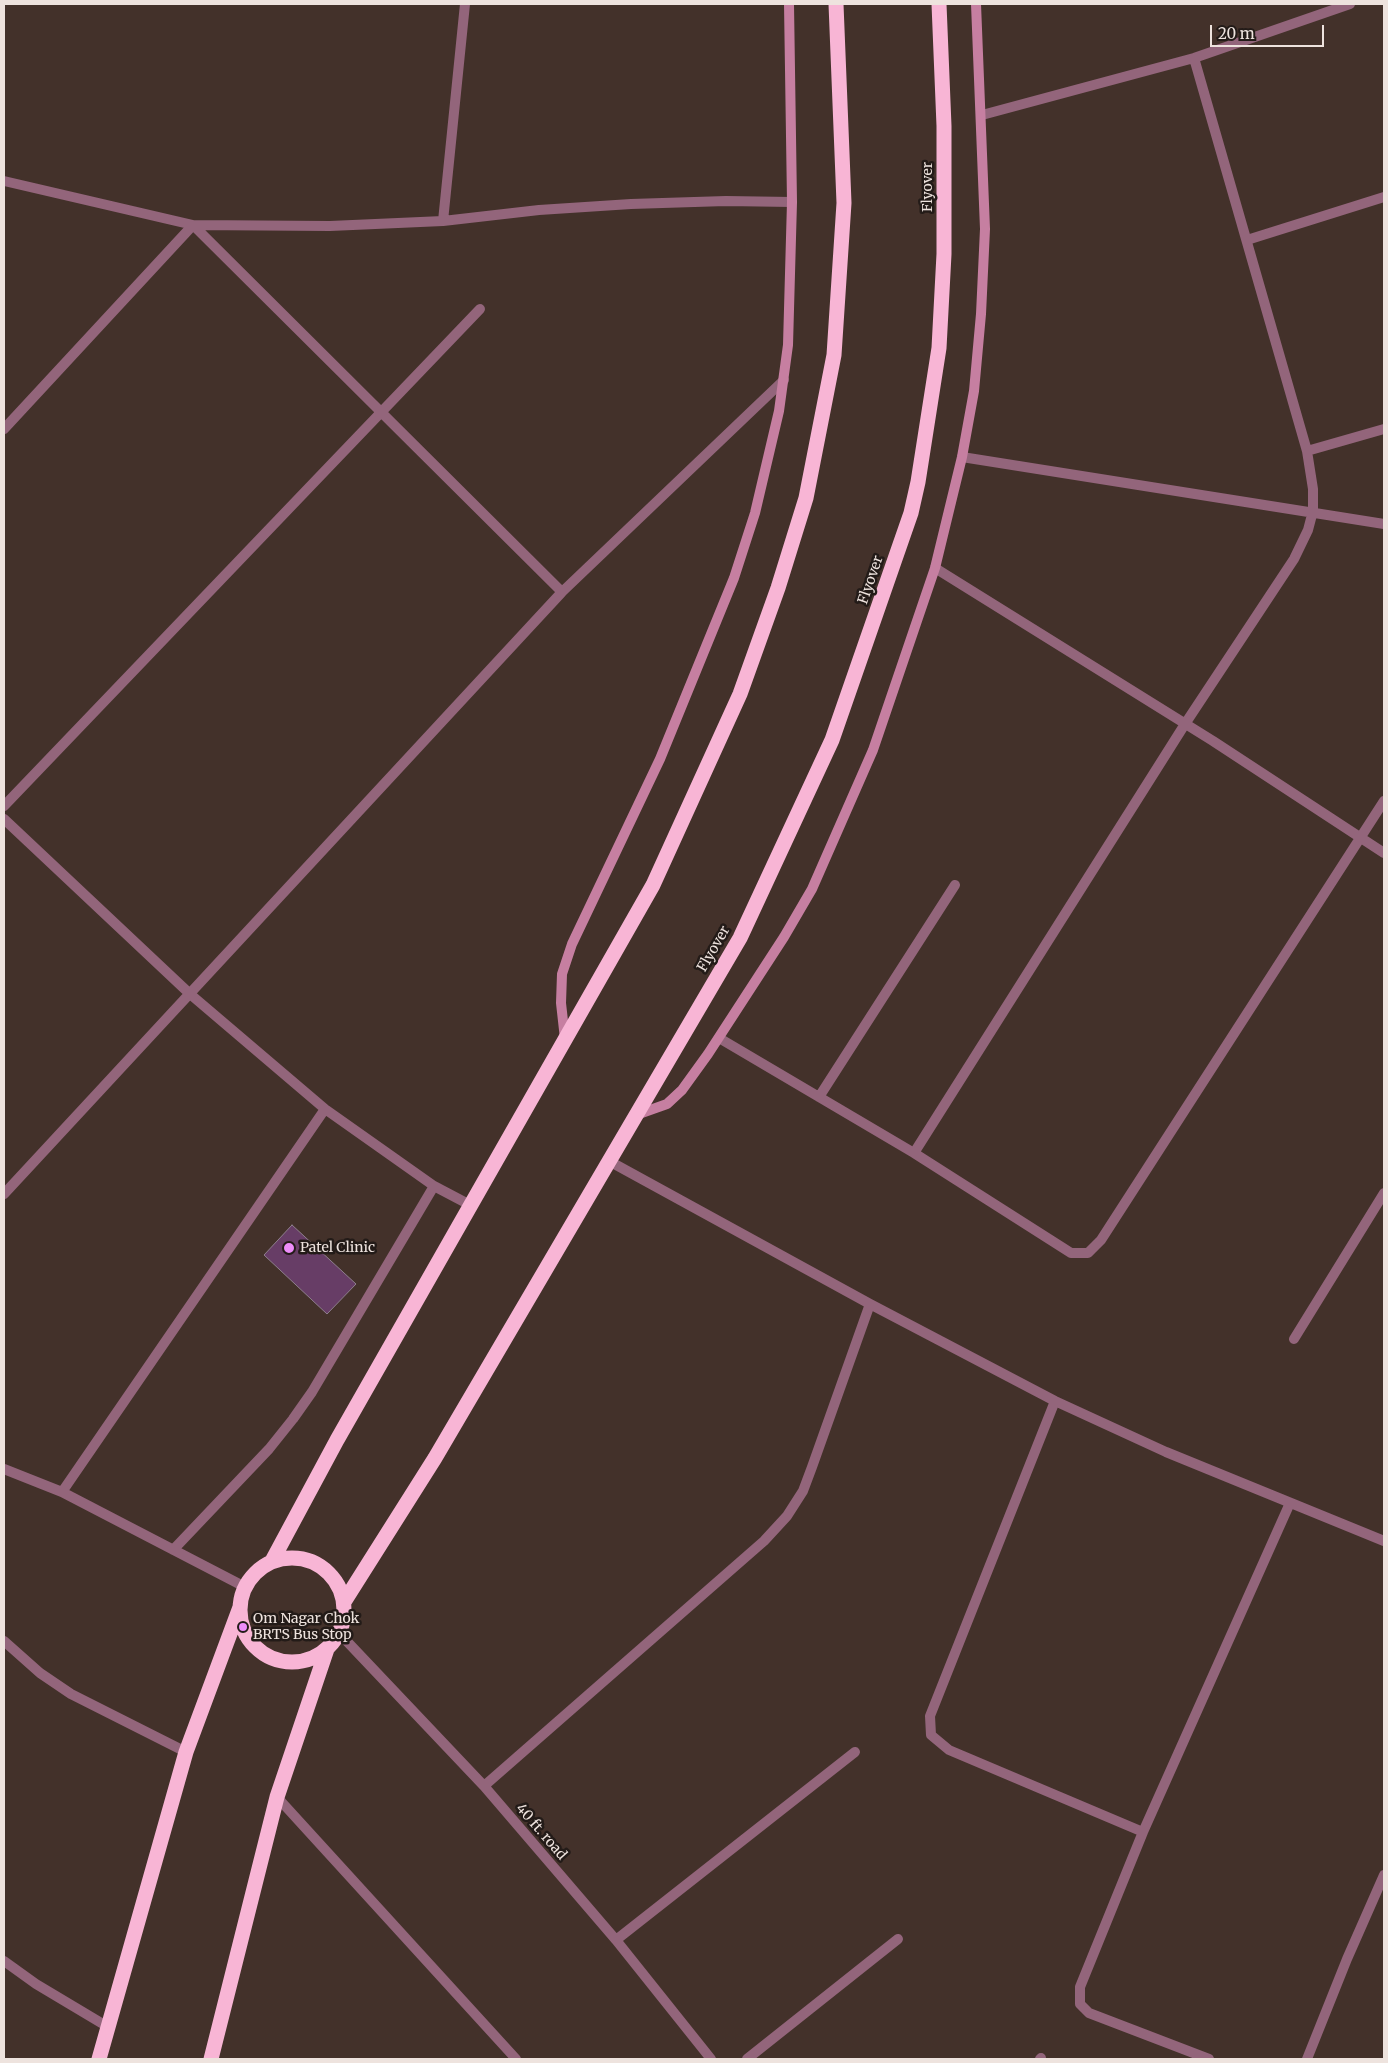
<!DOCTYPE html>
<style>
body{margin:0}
#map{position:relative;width:1388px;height:2063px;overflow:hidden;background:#43312a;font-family:Merriweather,serif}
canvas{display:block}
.frame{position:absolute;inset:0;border:5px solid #eee3de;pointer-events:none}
.scale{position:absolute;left:1210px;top:25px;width:114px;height:22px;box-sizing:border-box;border:2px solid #eee3de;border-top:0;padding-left:6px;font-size:15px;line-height:18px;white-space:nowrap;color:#eee3de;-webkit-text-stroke:4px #231b18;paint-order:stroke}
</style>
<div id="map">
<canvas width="1388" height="2063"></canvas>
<div class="frame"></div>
<div class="scale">20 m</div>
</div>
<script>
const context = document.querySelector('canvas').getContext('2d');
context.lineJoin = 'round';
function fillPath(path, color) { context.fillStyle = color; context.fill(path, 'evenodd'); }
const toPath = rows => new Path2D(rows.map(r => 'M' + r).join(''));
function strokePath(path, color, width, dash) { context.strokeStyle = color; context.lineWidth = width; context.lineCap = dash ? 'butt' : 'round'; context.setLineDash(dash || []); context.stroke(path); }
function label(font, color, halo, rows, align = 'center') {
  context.font = font + ' Merriweather,serif'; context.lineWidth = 5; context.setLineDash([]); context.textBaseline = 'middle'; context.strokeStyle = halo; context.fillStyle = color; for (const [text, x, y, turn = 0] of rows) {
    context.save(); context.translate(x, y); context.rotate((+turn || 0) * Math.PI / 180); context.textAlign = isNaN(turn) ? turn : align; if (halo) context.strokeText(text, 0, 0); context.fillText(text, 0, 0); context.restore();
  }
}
const building = toPath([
 [292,1225,356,1284,327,1314,264,1255,292,1225]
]);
const street = toPath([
 [982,115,1194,58,1350,4],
 [4,181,193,225,330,226,443,221,539,210,631,204,726,201,792,202],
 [443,221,465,4],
 [1247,240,1384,197],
 [4,429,193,225,562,592],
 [1307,451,1384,429],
 [962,457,1384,524],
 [935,568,1213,741,1384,853],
 [4,806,480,309],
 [4,819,190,994,325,1109,434,1186,472,1206],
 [719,1038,914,1153,1071,1253,1088,1253,1101,1240,1384,801],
 [819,1097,955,885],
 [914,1153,1185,724,1294,559,1308,530,1313,511,1313,489,1307,451,1194,58],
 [609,1161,870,1304,1055,1401,1166,1452,1384,1541],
 [4,1194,562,592,784,380],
 [1294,1339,1384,1193],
 [1055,1401,930,1716,931,1735,949,1750,1143,1832],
 [4,1469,62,1492,245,1587],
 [62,1492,325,1109],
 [173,1550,269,1449,293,1419,312,1392,434,1186],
 [339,1633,484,1786,616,1940,711,2059],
 [4,1641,40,1673,71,1694,186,1752],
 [484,1786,764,1541,787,1516,803,1491,812,1467,870,1304],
 [277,1797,516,2059],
 [616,1940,855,1752],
 [4,1961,36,1984,108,2027],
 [747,2059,898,1939],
 [1040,2059,1041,2058],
 [1209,2059,1089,2013,1080,2004,1080,1987,1143,1832,1290,1503],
 [1307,2059,1347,1959,1384,1875]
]);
const secondary = toPath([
 [565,1039,561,1003,562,974,572,944,660,759,734,578,755,513,779,411,788,345,792,202,789,4],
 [636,1115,667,1104,682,1090,708,1054,784,937,812,889,873,750,935,568,962,457,974,391,981,314,985,229,976,4]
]);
const highway = toPath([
 '240 1610a52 52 0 1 1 104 0a52 52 0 1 1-104 0Z',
 [272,1561,337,1440,653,885,740,694,778,588,806,498,834,355,844,203,836,4],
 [344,1602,435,1458,740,938,832,740,911,513,918,482,939,348,944,254,944,126,939,4],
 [99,2059,186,1752,240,1607],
 [211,2059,277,1797,327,1649]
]);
const markers = [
 [289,1248,6,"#ed8cf9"],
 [243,1627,5,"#ed8cf9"]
];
const streetNames = [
 ["Flyover",928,187,-90],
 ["Flyover",871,580,-71],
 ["Flyover",714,949,-60],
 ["40 ft. road",541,1832,49]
];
const poiNames = [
 ["Patel Clinic",300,1248],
 ["Om Nagar Chok",253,1619],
 ["BRTS Bus Stop",253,1635]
];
fillPath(building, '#673d66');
strokePath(building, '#8e7f8d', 1);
strokePath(street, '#93657b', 10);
strokePath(secondary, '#c67fa1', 10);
strokePath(highway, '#f8b5d5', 15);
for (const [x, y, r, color] of markers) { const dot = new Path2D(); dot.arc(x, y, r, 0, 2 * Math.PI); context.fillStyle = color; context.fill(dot); strokePath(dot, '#231b18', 2); }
label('14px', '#eee3de', '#231b18', streetNames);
label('14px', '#eee3de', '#231b18', poiNames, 'left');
</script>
